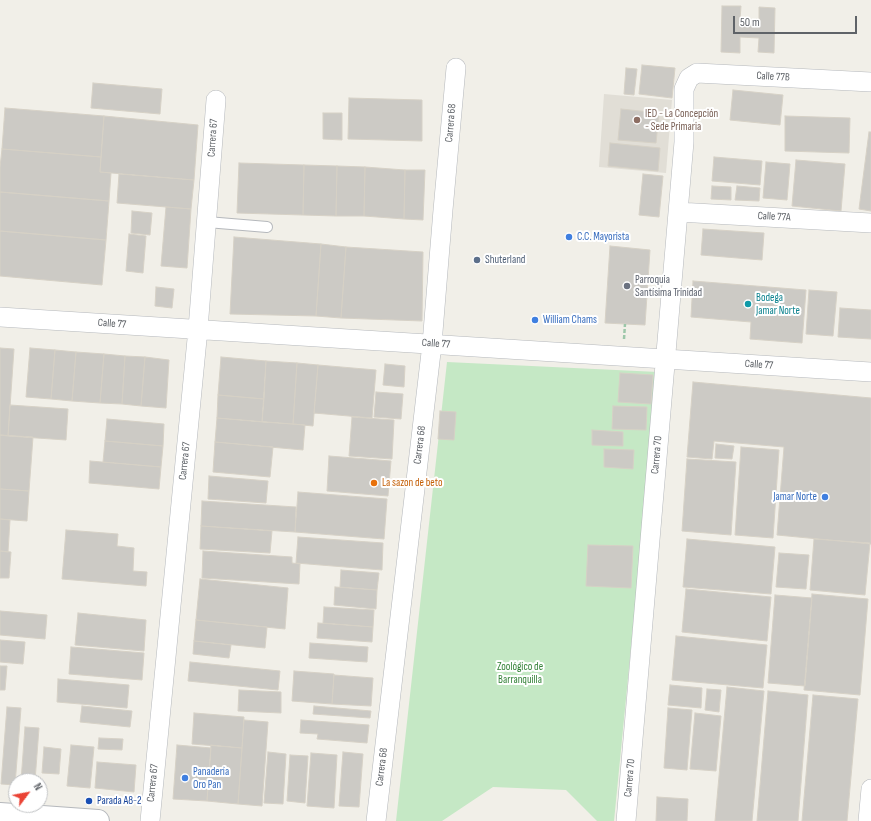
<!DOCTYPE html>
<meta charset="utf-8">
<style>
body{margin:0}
#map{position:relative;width:871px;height:821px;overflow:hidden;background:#f1efe8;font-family:"Sofia Sans Condensed",sans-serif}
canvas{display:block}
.north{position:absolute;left:8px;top:773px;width:40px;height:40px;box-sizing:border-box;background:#fff;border:1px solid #bfc1c3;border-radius:50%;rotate:58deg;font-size:11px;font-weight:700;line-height:16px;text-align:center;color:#5f6368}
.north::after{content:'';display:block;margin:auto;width:14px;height:18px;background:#ea4335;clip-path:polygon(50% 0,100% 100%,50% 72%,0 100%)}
.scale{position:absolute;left:733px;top:16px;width:124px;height:18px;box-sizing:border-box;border:2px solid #5f6368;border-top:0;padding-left:5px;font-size:12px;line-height:14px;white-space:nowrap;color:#5f6368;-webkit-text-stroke:3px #fff;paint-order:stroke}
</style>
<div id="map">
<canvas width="871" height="821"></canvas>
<div class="north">N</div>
<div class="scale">50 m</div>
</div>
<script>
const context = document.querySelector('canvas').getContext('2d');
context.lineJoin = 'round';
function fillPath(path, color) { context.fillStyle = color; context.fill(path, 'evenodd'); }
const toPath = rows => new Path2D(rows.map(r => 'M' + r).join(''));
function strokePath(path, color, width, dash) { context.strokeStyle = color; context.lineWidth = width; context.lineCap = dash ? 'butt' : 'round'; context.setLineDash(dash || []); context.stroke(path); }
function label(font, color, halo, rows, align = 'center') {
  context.font = font + ' "Sofia Sans Condensed",sans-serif'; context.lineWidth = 4; context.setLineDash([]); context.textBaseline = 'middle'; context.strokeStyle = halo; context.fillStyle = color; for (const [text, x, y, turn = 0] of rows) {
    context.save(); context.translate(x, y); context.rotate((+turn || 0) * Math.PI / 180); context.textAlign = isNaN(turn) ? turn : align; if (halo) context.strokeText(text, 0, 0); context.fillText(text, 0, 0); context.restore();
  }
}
const education = toPath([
 [604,94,672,100,666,173,599,167]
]);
const green = toPath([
 [447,362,658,372,614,821,597,821,566,790,493,787,442,821,396,821]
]);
const building = toPath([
 [722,6,741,6,740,20,759,21,759,7,775,8,774,53,758,52,759,38,740,37,740,53,721,52,722,6],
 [642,65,675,68,672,98,639,94,642,65],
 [626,68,637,69,634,95,624,94,626,68],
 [93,83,162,89,160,114,91,108,93,83],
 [733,90,783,95,780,125,730,120,733,90],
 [349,98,422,100,422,141,348,139,349,98],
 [5,108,104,116,101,157,2,149,5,108],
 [621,109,659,113,656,143,618,140,621,109],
 [323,113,342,113,342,140,323,139,323,113],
 [104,116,198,125,194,180,100,172,104,116],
 [785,116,850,118,849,153,785,151,785,116],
 [869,132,871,132,871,211,859,209,869,132],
 [610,143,660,148,658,171,608,166,610,143],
 [2,149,101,157,100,172,111,173,109,201,0,192,0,167,2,149],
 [714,157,762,161,760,185,712,181,714,157],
 [796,160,845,164,841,211,792,206,796,160],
 [766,162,790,164,787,200,763,198,766,162],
 [239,163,304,165,303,215,237,213,239,163],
 [304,165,337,166,336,216,303,215,304,165],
 [337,166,365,167,364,216,336,216,337,166],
 [365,167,405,170,404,219,364,216,365,167],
 [405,170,425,170,423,220,404,219,405,170],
 [119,174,194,180,191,209,117,203,119,174],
 [643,174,663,176,659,217,639,215,643,174],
 [712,186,731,187,731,200,711,199,712,186],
 [737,186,760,188,759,201,735,200,737,186],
 [0,192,109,201,106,240,0,231,0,192],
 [166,207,191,209,187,268,161,266,166,207],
 [132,211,152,213,150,235,131,233,132,211],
 [703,229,764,233,762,260,701,255,703,229],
 [0,231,106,240,102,285,0,276,0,231],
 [129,234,146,236,143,273,126,271,129,234],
 [234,237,321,244,316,316,230,314,234,237],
 [321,244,346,247,341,318,316,316,321,244],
 [610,246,650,250,645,325,605,323,610,246],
 [346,247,423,252,422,321,341,318,346,247],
 [693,281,806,290,802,343,750,339,751,322,691,317,693,281],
 [156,287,174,289,172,308,155,306,156,287],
 [809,290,837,292,833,336,806,334,809,290],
 [840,308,871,310,871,339,838,337,840,308],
 [0,348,14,349,8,436,0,435,0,348],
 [30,348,55,350,51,399,26,397,30,348],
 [55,350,76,352,72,401,51,399,55,350],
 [76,352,104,354,100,403,72,401,76,352],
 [104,354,125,356,122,404,100,403,104,354],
 [125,356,145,357,141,406,122,404,125,356],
 [145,357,169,360,166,408,141,406,145,357],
 [221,357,266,361,264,399,218,395,221,357],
 [266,361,297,363,293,424,262,422,266,361],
 [297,363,318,365,313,426,293,424,297,363],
 [385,364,405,366,404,387,383,385,385,364],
 [318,365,376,370,372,418,314,413,318,365],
 [620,373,653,375,651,404,618,402,620,373],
 [693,382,871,398,871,544,777,535,784,447,714,441,712,459,687,457,693,382],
 [376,392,403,394,401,419,374,417,376,392],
 [218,395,264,399,262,422,217,418,218,395],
 [10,405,68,409,66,440,8,436,10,405],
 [613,406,647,407,646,430,612,429,613,406],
 [440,411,456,412,454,440,438,439,440,411],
 [352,417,394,420,392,459,349,456,352,417],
 [217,418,305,425,303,450,215,442,217,418],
 [107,419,164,424,163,446,105,441,107,419],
 [592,430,623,432,623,446,592,445,592,430],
 [0,435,33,437,29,491,0,489,0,435],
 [105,441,163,446,161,467,103,462,105,441],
 [215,442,273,447,270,477,213,472,215,442],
 [716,444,734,446,732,459,715,458,716,444],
 [741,447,779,450,773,538,735,535,741,447],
 [604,449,634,450,633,469,604,467,604,449],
 [329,456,391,461,388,496,327,491,329,456],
 [687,459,736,462,731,535,682,531,687,459],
 [90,461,161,467,159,489,89,483,90,461],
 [209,476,268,481,266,503,208,499,209,476],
 [0,489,29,491,27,521,0,519,0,489],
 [298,492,387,499,384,539,295,532,298,492],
 [202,501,296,507,295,532,201,526,202,501],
 [0,519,10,520,8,552,0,551,0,519],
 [201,526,272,531,270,553,200,549,201,526],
 [66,530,118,534,117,546,134,548,133,571,147,572,146,586,62,579,66,530],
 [298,537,383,543,382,570,296,563,298,537],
 [687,539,775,547,771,594,683,587,687,539],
 [814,539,870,543,865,595,810,590,814,539],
 [588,545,633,546,631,588,586,586,588,545],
 [0,551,11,552,9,578,0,578,0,551],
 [203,551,292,557,292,563,300,564,299,584,202,578,203,551],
 [779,553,809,555,806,589,776,587,779,553],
 [341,570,379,573,377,590,340,587,341,570],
 [200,579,288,588,285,629,196,620,200,579],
 [335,587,377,590,376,609,334,605,335,587],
 [686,589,771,597,767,641,682,632,686,589],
 [812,594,868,599,860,695,804,690,812,594],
 [775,595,812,598,805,686,768,683,775,595],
 [324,607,374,610,373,627,323,623,324,607],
 [0,611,47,615,45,639,0,635,0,611],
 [78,613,146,620,144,651,75,645,78,613],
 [196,620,267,627,265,648,194,641,196,620],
 [318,623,373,627,372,642,317,638,318,623],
 [676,636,767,645,763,688,672,680,676,636],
 [0,640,25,642,23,664,0,662,0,640],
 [194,641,231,645,229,658,193,654,194,641],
 [310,643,368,647,367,662,309,658,310,643],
 [71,647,144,653,142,680,69,674,71,647],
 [190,662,280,671,278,690,188,681,190,662],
 [0,666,7,666,5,690,0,690,0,666],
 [294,671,334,674,332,704,292,701,294,671],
 [334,675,373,678,371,706,332,704,334,675],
 [58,679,129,685,127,708,57,702,58,679],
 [670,685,702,688,701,708,668,705,670,685],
 [727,687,764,691,752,821,715,821,727,687],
 [707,689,721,690,719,712,705,710,707,689],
 [239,690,281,692,281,713,238,711,239,690],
 [768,691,808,695,798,821,757,821,768,691],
 [813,695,858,699,847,821,802,821,813,695],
 [82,706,132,711,130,727,80,722,82,706],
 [314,706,371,711,370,718,313,714,314,706],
 [7,707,21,708,15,785,1,784,7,707],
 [668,708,692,710,687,770,664,768,668,708],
 [194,713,244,717,242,748,192,744,194,713],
 [695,713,721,716,716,771,690,769,695,713],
 [244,720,268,722,262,806,238,804,244,720],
 [301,720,369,725,367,743,317,739,318,734,300,733,301,720],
 [25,727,39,728,35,781,21,781,25,727],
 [99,738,123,739,122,750,98,749,99,738],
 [71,745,94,747,90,788,67,786,71,745],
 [177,745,211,748,207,801,173,799,177,745],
 [211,745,242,748,238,804,207,801,211,745],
 [44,747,61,749,59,774,42,773,44,747],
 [268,752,286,754,283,804,264,803,268,752],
 [343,752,363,754,359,807,339,806,343,752],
 [311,753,337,755,334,808,307,806,311,753],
 [290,755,308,756,305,803,287,801,290,755],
 [97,762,136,765,134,792,95,788,97,762],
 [657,797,688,799,687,821,656,821,657,797]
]);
const path = toPath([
 [624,339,625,324]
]);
const service = toPath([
 [207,222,267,227]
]);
const minor = toPath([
 [678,212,871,223],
 [0,317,871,372],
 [150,821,198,329,216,100],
 [376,821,432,344,443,210,456,68],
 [626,821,684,142,684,89,689,78,697,73,871,82],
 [868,821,871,789]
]);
const tertiary = toPath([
 [0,814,98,821]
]);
const markers = [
 [637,120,4,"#8d6e63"],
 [569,237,4,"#3f7fe0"],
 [477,260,4,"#5c6f8a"],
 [627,286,4,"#6b7280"],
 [748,304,4,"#0f9aa8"],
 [535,320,4,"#3f7fe0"],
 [374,483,4,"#e8710a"],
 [825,497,4,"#3f7fe0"],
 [185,778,4,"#3f7fe0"],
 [89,801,4,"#1a4fb4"]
];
const streetNames = [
 ["Calle 77B",773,77,3],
 ["Carrera 68",451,123,-85],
 ["Carrera 67",213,138,-86],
 ["Calle 77A",774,217,3],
 ["Calle 77",112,324,4],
 ["Calle 77",436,344,4],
 ["Calle 77",759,365,4],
 ["Carrera 68",420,445,-83],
 ["Carrera 70",657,455,-85],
 ["Carrera 67",185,461,-84],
 ["Carrera 68",382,767,-83],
 ["Carrera 70",630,778,-85],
 ["Carrera 67",153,783,-84]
];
const educationNames = [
 ["IED - La Concepción",645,114],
 ["- Sede Primaria",645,127]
];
const shopNames = [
 ["C.C. Mayorista",577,237],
 ["William Chams",543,320],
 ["Jamar Norte",817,497,"right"],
 ["Panadería",193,772],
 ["Oro Pan",193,785]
];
const serviceNames = [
 ["Shuterland",485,260]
];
const worshipNames = [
 ["Parroquia",635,280],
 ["Santísima Trinidad",635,293]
];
const cultureNames = [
 ["Bodega",756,298],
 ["Jamar Norte",756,311]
];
const foodNames = [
 ["La sazon de beto",382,483]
];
const parkNames = [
 ["Zoológico de",520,667],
 ["Barranquilla",520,680]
];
const transitNames = [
 ["Parada A8-2",97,801]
];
fillPath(education, '#e1ded6');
fillPath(green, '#c5e8c5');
fillPath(building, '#cccac5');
strokePath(building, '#d6d1c6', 1);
strokePath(service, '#b5b8bc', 12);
strokePath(minor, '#b5b8bc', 20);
strokePath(tertiary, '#b5b8bc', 24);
strokePath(path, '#9cc7a9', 2.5, [4, 2]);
strokePath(service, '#fff', 10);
strokePath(minor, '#fff', 19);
strokePath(tertiary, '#fff', 22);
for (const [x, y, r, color] of markers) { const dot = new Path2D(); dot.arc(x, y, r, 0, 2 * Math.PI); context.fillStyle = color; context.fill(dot); strokePath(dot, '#fff', 1.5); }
label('11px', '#5f6368', '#fff', streetNames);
label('11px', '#785e54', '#fff', educationNames, 'left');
label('11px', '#366cbe', '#fff', shopNames, 'left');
label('11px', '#4e5e75', '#fff', serviceNames, 'left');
label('11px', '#5b616d', '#fff', worshipNames, 'left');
label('11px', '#0d838f', '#fff', cultureNames, 'left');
label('11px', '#c56008', '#fff', foodNames, 'left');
label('11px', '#348238', '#fff', parkNames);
label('11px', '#164399', '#fff', transitNames, 'left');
</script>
